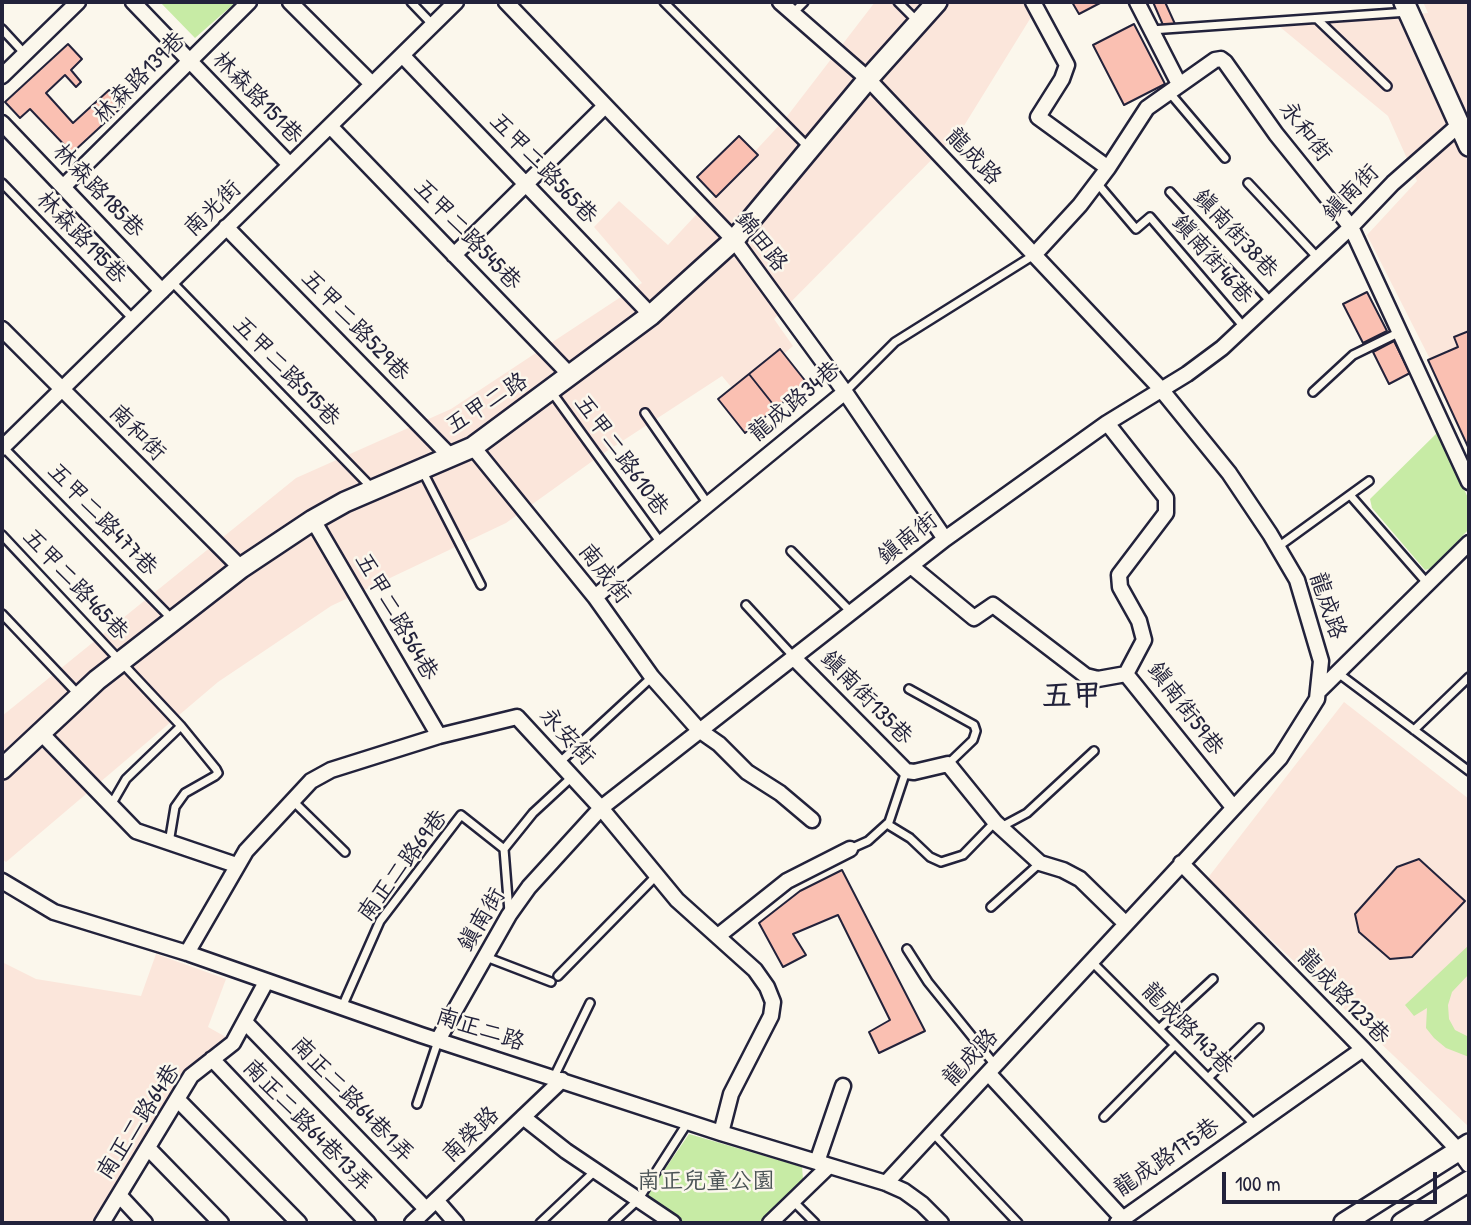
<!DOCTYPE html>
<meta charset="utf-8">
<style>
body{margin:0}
#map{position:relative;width:1471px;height:1225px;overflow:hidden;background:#fbf7ec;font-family:"Patrick Hand",sans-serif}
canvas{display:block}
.frame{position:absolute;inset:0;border:4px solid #22223b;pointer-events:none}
.scale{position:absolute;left:1222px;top:1172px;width:215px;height:32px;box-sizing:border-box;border:4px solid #22223b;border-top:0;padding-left:9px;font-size:21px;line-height:24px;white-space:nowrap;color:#22223b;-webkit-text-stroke:5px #fbf7ec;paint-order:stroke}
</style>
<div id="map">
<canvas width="1471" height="1225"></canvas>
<div class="frame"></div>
<div class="scale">100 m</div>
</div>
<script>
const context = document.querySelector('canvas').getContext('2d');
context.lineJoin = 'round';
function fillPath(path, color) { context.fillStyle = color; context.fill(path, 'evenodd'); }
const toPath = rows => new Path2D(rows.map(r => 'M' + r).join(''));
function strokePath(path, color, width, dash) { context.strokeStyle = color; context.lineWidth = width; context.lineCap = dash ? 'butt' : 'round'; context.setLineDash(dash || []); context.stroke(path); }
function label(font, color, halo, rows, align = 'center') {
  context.font = font + ' "Patrick Hand","LXGW WenKai TC",sans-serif'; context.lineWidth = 5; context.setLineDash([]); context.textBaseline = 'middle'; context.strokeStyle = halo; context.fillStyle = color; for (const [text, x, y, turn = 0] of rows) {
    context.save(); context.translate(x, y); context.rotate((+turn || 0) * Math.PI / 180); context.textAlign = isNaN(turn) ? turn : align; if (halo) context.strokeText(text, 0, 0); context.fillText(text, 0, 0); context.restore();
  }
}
const built = toPath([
 [875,2,1028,2,1033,14,962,129,774,319,793,346,737,394,722,376,601,455,506,523,331,606,218,682,6,862,2,859,2,716,296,478,451,409,642,283,594,227,619,201,668,245,785,119],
 [1423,2,1469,2,1469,436,1367,235,1417,181,1388,116,1280,27,1428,13],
 [1344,702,1469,799,1469,1127,1207,879],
 [156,954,226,979,208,1027,233,1041,199,1072,107,1223,2,1223,2,962,36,979,141,996]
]);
const green = toPath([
 [160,2,236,2,195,38],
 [1438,432,1469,500,1469,529,1432,568,1425,570,1372,508,1370,499],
 [1469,945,1469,974,1452,992,1448,1005,1449,1019,1455,1030,1469,1037,1469,1057,1446,1048,1434,1038,1426,1028,1427,1008,1414,1016,1405,1005],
 [689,1134,802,1167,803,1179,760,1223,684,1223,646,1197]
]);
const building = toPath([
 [1072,2,1102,2,1079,14,1072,2],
 [1153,2,1165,2,1175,24,1163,25,1153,2],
 [1134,24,1165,84,1124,105,1093,45,1134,24],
 [68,44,82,59,71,70,81,82,76,87,65,75,46,93,73,123,109,90,124,105,72,153,30,109,20,118,5,102,68,44],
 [739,136,758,155,716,197,697,177,739,136],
 [1367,292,1387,331,1363,343,1343,304,1367,292],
 [1469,331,1468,361,1469,449,1428,360,1458,347,1454,337,1469,331],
 [1394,341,1410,373,1389,384,1373,352,1394,341],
 [780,349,807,383,776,408,749,374,780,349],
 [749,374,776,408,745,433,718,399,749,374],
 [1419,859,1465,901,1412,957,1390,959,1359,932,1355,914,1397,867,1419,859],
 [842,870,925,1031,879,1053,869,1032,890,1020,838,915,793,934,806,955,783,967,759,923,800,891,842,870]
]);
const lane = toPath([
 [411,2,433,25],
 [664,2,809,148],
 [898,2,918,22],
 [793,13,804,2],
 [1317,19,1387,86],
 [2,29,25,54],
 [1151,30,1408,12],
 [1169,92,1225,158],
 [2,183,133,319],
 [1097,183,1136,229,1150,217,1244,327],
 [1248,183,1318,258],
 [1170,192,1271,302],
 [172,282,373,489],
 [551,391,661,543],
 [845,392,895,342,1034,255],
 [1313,392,1353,355,1400,332],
 [645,413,708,504],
 [3,447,173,620],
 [422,470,481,585],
 [1350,495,1427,583],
 [2,535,181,726,216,769,218,773,215,776,185,793,175,807,169,843],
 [1278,547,1369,481],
 [791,551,851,612],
 [746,605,793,656],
 [2,614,79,695],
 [1338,673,1469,771],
 [909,689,974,725,976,731,973,740,948,764],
 [1414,730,1469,677],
 [560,762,652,677],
 [293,801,345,852],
 [111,805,126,779,181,726],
 [887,824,910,838,930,857,941,862,963,855,995,822],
 [1001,827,1027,813,1094,751],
 [504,849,533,813,573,776],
 [850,849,868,841,889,822,906,771],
 [991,907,1040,863],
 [907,949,928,982,995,1065],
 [486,957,551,982],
 [1091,961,1255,1125],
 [558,976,656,876],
 [342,1007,380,921,461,815,504,849,509,912],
 [1159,1029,1213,979],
 [554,1077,590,1003],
 [1208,1078,1259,1028],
 [417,1104,438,1041],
 [1104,1117,1175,1045],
 [933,1133,1018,1223],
 [793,1201,815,1223],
 [540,1223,595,1171],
 [613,1223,638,1200,688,1122]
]);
const street = toPath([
 [133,2,290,165],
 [290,2,372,84],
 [506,2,734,240,845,392,945,539],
 [780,2,868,79,1160,388,1229,473,1270,534,1297,580,1321,661,1317,699,1280,758,886,1183],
 [1033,2,1067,65,1062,79,1038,117,1108,168],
 [1137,2,1179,84],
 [402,55,651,315],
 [2,76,78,2],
 [2,123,162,291],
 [330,126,571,376],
 [63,187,249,2],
 [226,227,451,457],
 [454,255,605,106],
 [1034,255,1080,205,1108,168,1147,108,1215,60,1221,59,1225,62,1276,134,1351,227,1469,482],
 [2,329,241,568],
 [1107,423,1166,498,1166,513,1119,575,1120,587,1139,621,1144,640,1126,674,1233,807],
 [473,447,595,597,652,677,699,730,719,744,747,772,780,793,812,820],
 [2,448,456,2],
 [313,520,439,736],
 [911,566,974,618,993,605,1086,676,1098,679,1126,674],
 [595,597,845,392],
 [793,657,906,771,914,772,948,764,995,822,1040,863,1063,870,1080,879,1125,923],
 [1318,692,1469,543],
 [41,733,136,831,236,865],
 [1181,863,1363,1049,1458,1150,1469,1165],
 [2,881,54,912,187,953,421,1035,721,1133,886,1183,904,1191,922,1204,941,1223],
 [718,936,787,881,850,849],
 [187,953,246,851,311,781,331,770,439,736,517,717,601,808,677,900,755,970,767,987,773,1002,771,1016,731,1094,721,1133],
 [245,1022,426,1209],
 [438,1040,509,915,529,887,601,808,945,539,1107,423,1187,374,1222,348,1351,227,1393,183,1460,124],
 [212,1059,368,1223],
 [989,1074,1123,1219],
 [177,1099,299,1223],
 [523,1117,566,1151,673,1223],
 [148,1148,221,1223],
 [817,1162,843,1086],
 [119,1195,145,1223],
 [436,1200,456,1223],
 [102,1223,191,1076,233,1043,266,982],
 [412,1223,562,1080],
 [770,1223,829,1166],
 [1117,1223,1363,1049]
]);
const secondary = toPath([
 [1404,2,1469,146],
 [2,769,97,680,241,568,313,520,345,502,473,447,651,315,734,240,868,79,937,2],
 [1344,1223,1469,1144],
 [1402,1223,1469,1181]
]);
const streetNames = [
 ["林森路139巷",140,78,-45],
 ["林森路151巷",257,98,46],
 ["永和街",1305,132,52],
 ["龍成路",973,157,46],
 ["五甲二路565巷",543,169,46],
 ["林森路185巷",98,191,46],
 ["鎮南街",1351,193,-45],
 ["南光街",213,209,-44],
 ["鎮南街38巷",1235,234,47],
 ["五甲二路545巷",467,235,46],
 ["林森路195巷",81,238,46],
 ["錦田路",761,242,52],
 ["鎮南街46巷",1212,260,49],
 ["五甲二路529巷",355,326,46],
 ["五甲二路515巷",286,372,46],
 ["龍成路34巷",795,402,-40],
 ["五甲二路",487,404,-33],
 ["南和街",137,433,45],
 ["五甲二路610巷",621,456,54],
 ["五甲二路477巷",102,520,46],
 ["鎮南街",908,539,-38],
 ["南成街",604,574,52],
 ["五甲二路465巷",75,585,47],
 ["龍成路",1327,606,71],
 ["五甲二路564巷",396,617,60],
 ["鎮南街135巷",866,698,46],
 ["鎮南街59巷",1185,709,53],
 ["永安街",567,737,47],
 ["南正二路69巷",403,866,-53],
 ["鎮南街",482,920,-59],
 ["龍成路123巷",1343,997,46],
 ["龍成路143巷",1187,1029,45],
 ["南正二路",480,1030,18],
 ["龍成路",971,1058,-47],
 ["南正二路64巷1弄",352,1100,46],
 ["南正二路64巷",139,1122,-57],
 ["南正二路64巷13弄",307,1126,46],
 ["南榮路",471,1135,-44],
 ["龍成路175巷",1167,1158,-34]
];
const parkNames = [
 ["南正兒童公園",706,1182]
];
const districtNames = [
 ["五甲",1072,697]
];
fillPath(built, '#fbe6db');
fillPath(green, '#c7eba5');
fillPath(building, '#fac0b2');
strokePath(building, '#22223b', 2);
strokePath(lane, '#22223b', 12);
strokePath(street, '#22223b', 19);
strokePath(secondary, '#22223b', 24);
strokePath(lane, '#fbf7ec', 7);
strokePath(street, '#fbf7ec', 14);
strokePath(secondary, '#fbf7ec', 19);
label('23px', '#22223b', '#fbf7ec', streetNames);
label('23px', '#4b5456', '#fbf7ec', parkNames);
label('bold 30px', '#22223b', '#fbf7ec', districtNames);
</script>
